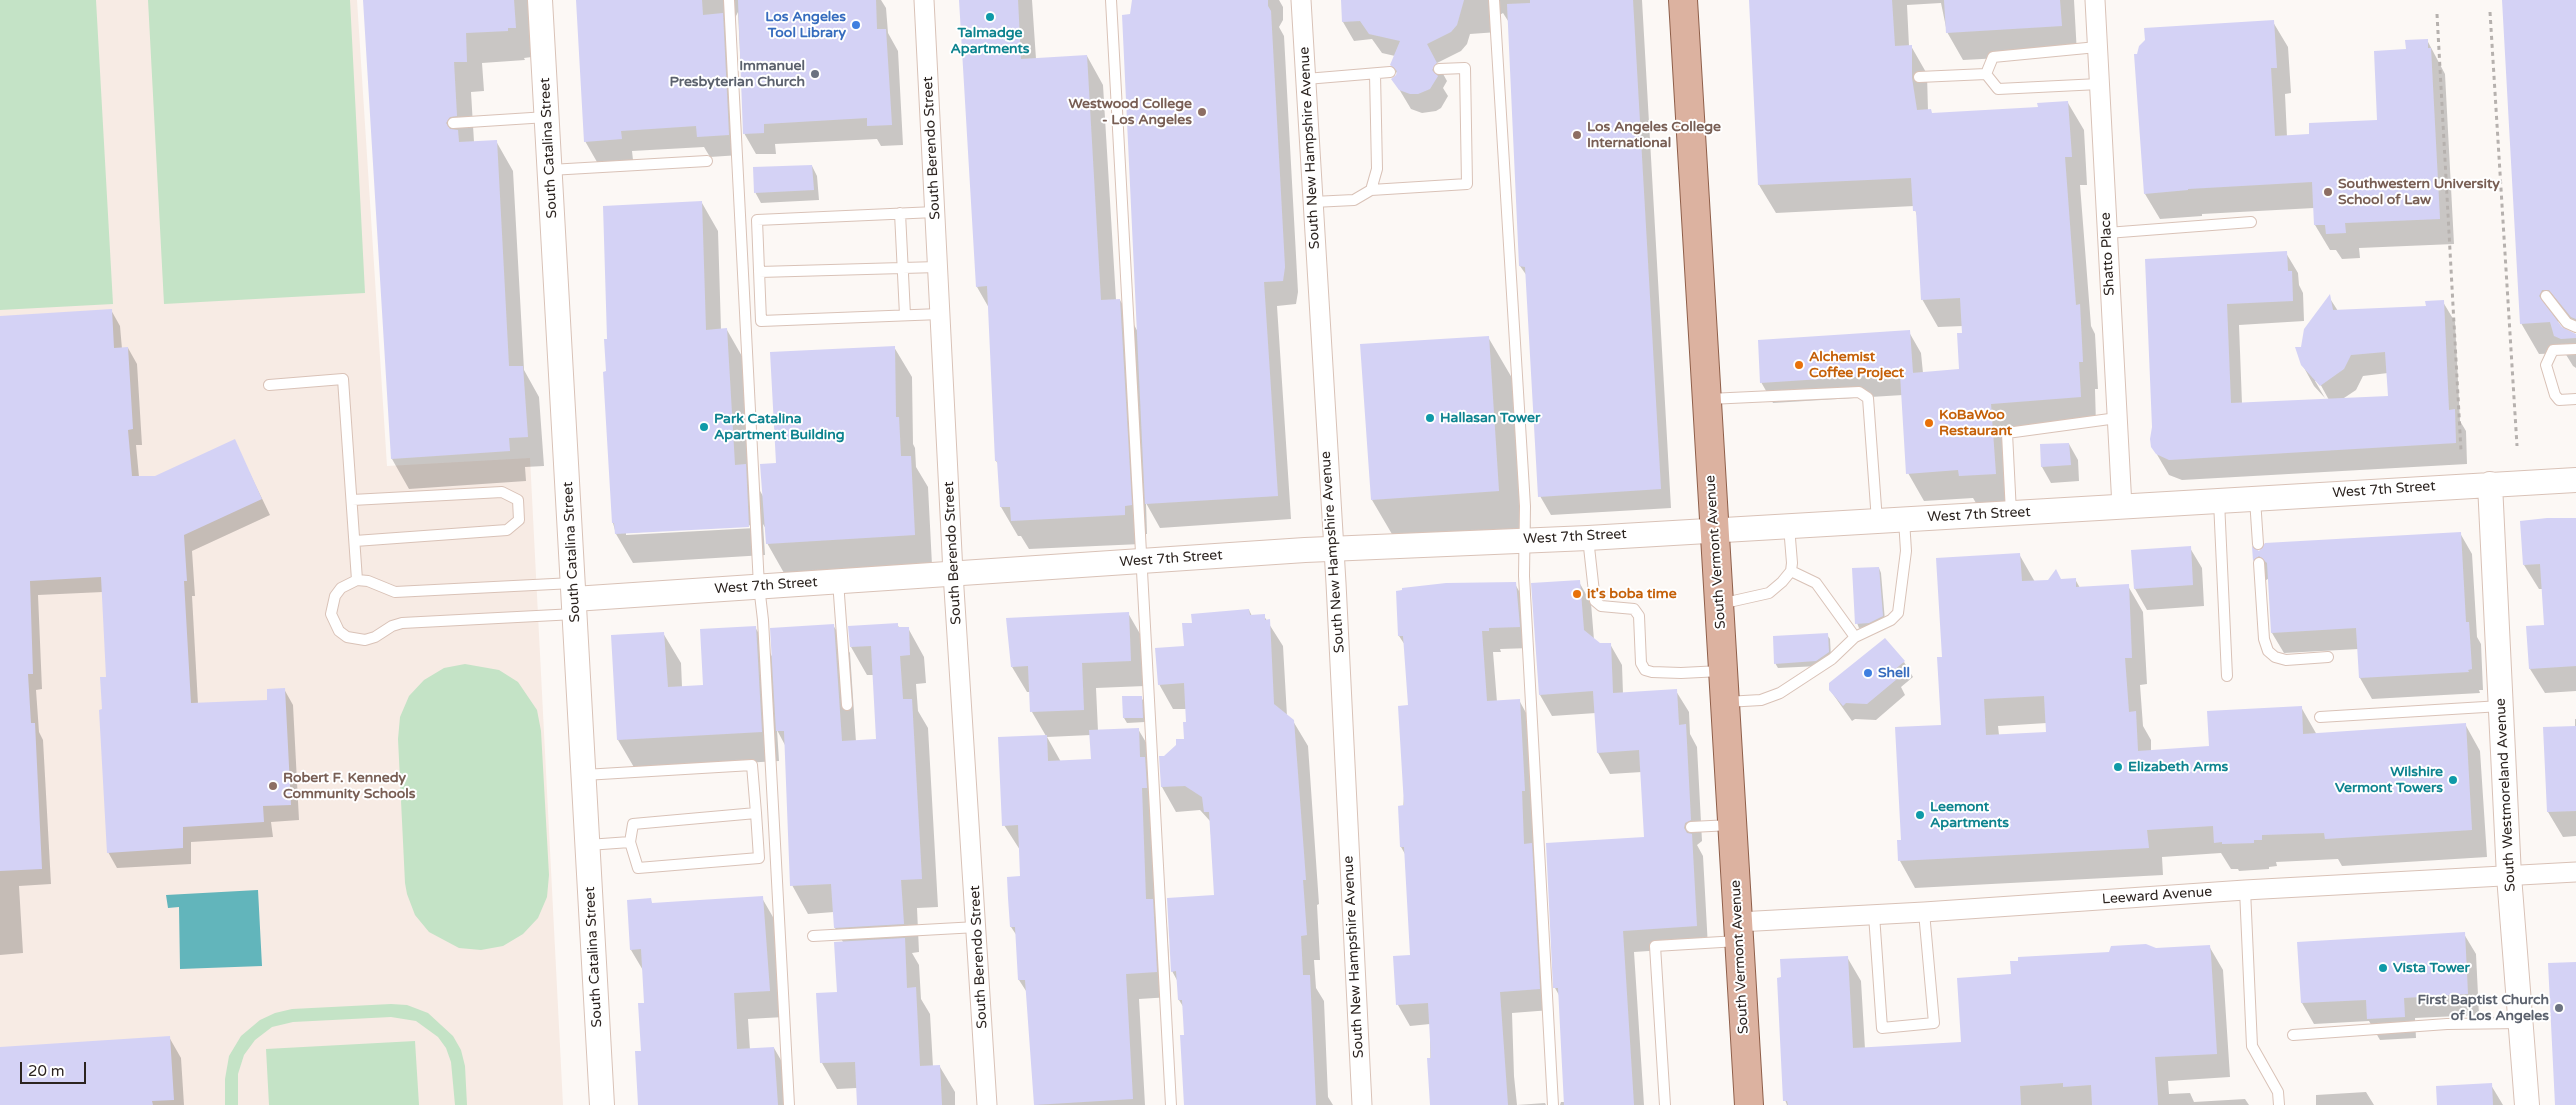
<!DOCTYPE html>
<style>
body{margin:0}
#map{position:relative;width:2576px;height:1105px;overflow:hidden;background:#fcf8f5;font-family:"Varela Round",sans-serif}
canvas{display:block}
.scale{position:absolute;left:20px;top:1062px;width:66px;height:22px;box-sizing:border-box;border:2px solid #2c2420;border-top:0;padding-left:6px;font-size:15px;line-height:18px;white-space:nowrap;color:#2c2420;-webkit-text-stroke:4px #fff;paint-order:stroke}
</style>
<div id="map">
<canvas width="2576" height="1105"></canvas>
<div class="scale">20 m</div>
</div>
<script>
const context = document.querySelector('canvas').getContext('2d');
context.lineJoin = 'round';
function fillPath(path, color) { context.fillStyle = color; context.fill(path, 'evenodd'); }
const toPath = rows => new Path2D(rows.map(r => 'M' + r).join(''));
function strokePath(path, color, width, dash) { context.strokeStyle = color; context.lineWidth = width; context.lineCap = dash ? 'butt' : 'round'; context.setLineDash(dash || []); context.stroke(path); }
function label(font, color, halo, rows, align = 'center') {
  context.font = font + ' "Varela Round",sans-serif'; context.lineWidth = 4; context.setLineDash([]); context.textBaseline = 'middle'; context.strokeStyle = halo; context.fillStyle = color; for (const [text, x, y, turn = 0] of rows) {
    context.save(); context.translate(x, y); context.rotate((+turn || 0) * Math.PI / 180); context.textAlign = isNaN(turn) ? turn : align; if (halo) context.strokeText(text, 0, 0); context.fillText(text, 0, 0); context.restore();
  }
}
const built = toPath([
 [0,0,357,0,387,466,530,458,563,1105,0,1105]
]);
const green = toPath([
 [0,0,96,0,113,304,0,310],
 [148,0,350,0,365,293,164,304],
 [465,664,499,670,518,682,537,710,541,731,549,875,547,897,538,918,523,934,503,946,481,950,459,948,429,932,415,915,407,894,405,883,398,739,400,717,409,696,424,680,444,668],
 [391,1004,407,1005,428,1013,453,1036,461,1050,465,1066,467,1105,455,1105,451,1062,446,1048,438,1037,416,1021,391,1017,293,1022,272,1027,255,1040,244,1055,238,1074,238,1105,225,1105,225,1079,229,1056,241,1036,260,1020,275,1013,292,1009],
 [415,1041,419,1105,269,1105,266,1049]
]);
const water = toPath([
 [258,890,262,966,180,969,179,907,168,908,166,895]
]);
const shadow = toPath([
 [364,0,528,0,532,57,524,58,525,60,482,63,484,91,471,92,474,142,496,141,513,171,524,370,539,397,544,466,525,467,526,481,409,489,392,459],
 [578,0,881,0,886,8,888,33,898,51,903,145,881,146,877,139,775,144,776,154,756,154,744,133,738,12,733,22,740,155,710,157,704,147,632,151,633,160,597,162,585,141],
 [961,0,1032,0,1036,59,1087,56,1103,85,1116,300,1120,300,1138,332,1131,15,1134,0,1279,0,1283,7,1283,20,1279,27,1284,36,1298,292,1296,304,1277,306,1291,519,1160,528,1146,503,1147,534,1141,534,1141,544,1029,549,1021,536,1018,536,1001,507,999,465,996,461,989,308,977,287],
 [1342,0,1642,0,1671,508,1551,515,1540,496,1527,276,1520,266,1510,24,1503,13,1498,16,1498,32,1470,34,1467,44,1461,51,1437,63,1447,81,1443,88,1448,96,1441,108,1436,111,1422,113,1411,109,1393,79,1398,75,1392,65,1395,56,1382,53,1372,39,1354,41,1343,22],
 [1750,0,2074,0,2077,54,1963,60,1947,32,1941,3,1907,5,1909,46,1911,46,1927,74,1928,111,1933,114,2039,108,2068,103,2084,130,2087,185,2080,185,2091,326,2095,334,2098,389,2095,389,2096,425,2007,431,2011,501,1976,503,1973,498,1924,501,1908,473,1903,395,1773,403,1761,382,1909,332,1921,353,1923,373,1960,370,1963,334,1963,326,1938,327,1922,299,1917,216,1914,206,1776,213,1759,185],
 [2503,0,2576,0,2576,329,2564,319,2558,321,2558,324,2561,329,2576,335,2576,368,2573,366,2565,353,2539,354,2521,323],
 [2273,22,2288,47,2291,93,2285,94,2287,137,2311,135,2379,121,2407,50,2427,40,2445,74,2454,244,2359,248,2360,258,2342,259,2336,250,2330,250,2315,225,2314,208,2202,214,2202,216,2160,219,2145,194],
 [812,166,817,176,819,200,761,203,755,192],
 [702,203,718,231,721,330,727,330,743,358,750,474,763,496,777,464,894,347,912,377,913,444,915,448,916,467,928,487,932,565,784,573,767,543,766,529,763,524,765,555,633,563,616,534,613,523,607,373,609,340],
 [755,525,755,528,626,535,626,533],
 [2286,253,2298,273,2299,285,2303,293,2304,321,2239,325,2242,404,2329,400,2318,380,2315,381,2325,398,2314,386,2302,364,2329,297,2338,311,2427,307,2443,302,2455,322,2460,421,2466,431,2467,464,2182,480,2169,475,2152,446,2153,428,2146,260],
 [2388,373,2390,398,2341,400,2356,390,2363,376],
 [111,310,120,326,122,349,128,348,137,364,142,445,136,445,139,477,155,477,234,441,270,515,192,551,195,596,192,596,198,704,269,702,284,689,293,705,299,820,271,822,273,837,191,842,191,864,117,868,108,852,103,711,108,678,103,592,38,595,42,689,36,690,39,732,43,740,51,884,19,886,23,953,0,955,0,317],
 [1488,337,1522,395,1532,549,1406,558,1372,500],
 [2069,444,2078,460,2079,481,2051,483,2042,467,2041,446],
 [2576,519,2576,691,2545,693,2530,669,2545,626,2543,589,2539,589,2524,565],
 [2460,533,2472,554,2477,637,2481,644,2483,690,2479,690,2480,693,2372,699,2360,678,2359,649,2284,653,2272,633,2269,578,2265,581,2254,561,2253,549,2259,552],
 [2190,548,2202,568,2204,606,2147,610,2135,589,2132,551],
 [2019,554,2035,582,2075,579,2080,588,2128,586,2143,612,2147,684,2140,685,2143,726,2151,740,2151,751,2210,747,2301,707,2317,735,2465,724,2480,751,2487,857,2342,866,2338,859,2276,862,2277,866,2269,867,2269,869,2239,871,2238,869,2231,869,2221,853,2162,857,2163,875,1915,888,1900,861,1898,841,1903,841,1942,726,1944,658],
 [2047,723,2048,733,1999,735,1998,726],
 [1879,568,1881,573,1885,621,1872,627,1859,628,1857,623],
 [1579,582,1591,603,1594,640,1600,645,1610,644,1622,665,1623,694,1676,691,1689,712,1690,734,1697,747,1702,841,1697,845,1703,856,1708,947,1634,952,1644,1105,1560,1105,1561,1102,1565,1102,1560,997,1555,988,1645,838,1642,772,1610,774,1598,753,1596,713,1552,716,1540,695],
 [1515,584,1527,605,1531,648,1500,649,1501,652,1493,652,1497,702,1519,700,1531,722,1551,1010,1512,1013,1514,1076,1517,1105,1545,1103,1546,1105,1431,1105,1430,1024,1410,1026,1398,1005,1411,956,1405,854,1401,847,1409,707,1405,645,1399,636],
 [1249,610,1252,616,1264,616,1283,646,1287,716,1293,721,1308,746,1319,904,1317,905,1320,960,1314,960,1316,988,1324,1001,1328,1097,1333,1105,1187,1105,1184,1008,1179,1000,1178,982,1172,971,1215,896,1210,821,1200,810,1176,812,1162,787,1164,757,1185,740,1188,723,1187,709,1173,709,1159,684,1185,647,1193,624],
 [1128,613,1143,639,1145,686,1096,688,1098,731,1138,729,1153,754,1154,774,1159,783,1161,813,1156,813,1159,912,1167,925,1171,997,1139,999,1145,1105,1035,1105,1028,994,1019,980,1017,936,1011,927,1022,877,1020,850,1004,825,1046,736,1032,712,1031,692,1027,692,1012,667],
 [1091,735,1092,760,1061,762,1047,737],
 [897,624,900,629,908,628,924,657,926,683,916,684,918,711,928,728,938,907,917,908,919,952,912,953,919,965,921,999,930,1014,933,1067,940,1067,955,1092,955,1105,858,1105,857,1088,837,1089,822,1063,839,993,843,942,835,928,834,912,808,914,792,885,786,747,777,730,779,761,635,769,618,740,663,633,681,663,682,687,705,686,755,627,773,658,833,625,850,653,856,742,878,740,874,675,867,675,851,647],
 [1827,635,1830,639,1831,657,1819,666,1778,668,1775,663],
 [1904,662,1913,677,1901,687,1905,695,1876,720,1855,719,1852,721,1830,690],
 [1124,697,1141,697,1144,702,1145,722,1127,723,1124,718],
 [2575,719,2576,719,2576,836,2563,837,2548,812,2545,729,2575,727],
 [762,898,777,924,784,1017,748,1019,750,1050,774,1048,789,1074,791,1105,642,1105,645,1004,644,972,631,950,650,900,653,905],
 [2464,934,2476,954,2479,1015,2415,1018,2416,1038,2380,1040,2369,1021,2314,1024,2302,1003,2299,943],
 [2209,946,2223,970,2230,1077,2168,1081,2169,1094,2190,1093,2194,1102,2245,1099,2249,1105,1787,1105,1785,1100,1847,957,1861,981,1865,1049,1962,1043,2012,975,2156,949],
 [169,1037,181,1058,184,1105,0,1105,0,1048],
 [2491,1085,2503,1105,2439,1105],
 [2366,1092,2374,1105,2316,1105,2316,1095]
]);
const building = toPath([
 [363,0,514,0,516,28,508,28,508,31,466,33,467,62,454,62,457,116,450,117,446,123,450,129,458,130,459,142,497,140,509,366,523,366,528,437,509,438,510,451,391,459],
 [576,0,702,0,703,15,723,13,729,135,697,137,696,126,621,131,622,139,584,142],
 [738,0,876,0,877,29,886,29,892,125,867,126,867,118,764,124,764,133,743,134],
 [959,0,1018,0,1021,59,1087,55,1101,300,1120,299,1132,505,1125,506,1125,515,1011,521,1010,507,1000,507,997,461,995,461,987,286,976,287],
 [1132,0,1268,0,1268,6,1271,11,1285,267,1283,281,1264,282,1278,496,1145,504,1122,15,1130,14],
 [1341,0,1464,0,1457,25,1451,32,1427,44,1437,63,1432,70,1438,76,1430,89,1418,94,1410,94,1399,90,1391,79,1396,75,1397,71,1390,65,1400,41,1369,34,1360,21,1342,22],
 [1530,0,1633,0,1661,489,1538,497,1525,267,1519,266,1507,4,1530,3],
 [1749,0,1892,0,1895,46,1912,45,1912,78,1917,110,1931,109,1932,113,2038,107,2037,103,2068,101,2072,157,2065,157,2076,305,2080,304,2083,362,2079,362,2081,397,1991,404,1996,474,1959,476,1958,470,1906,474,1900,374,1959,369,1957,333,1962,333,1960,298,1921,300,1916,211,1913,211,1911,178,1758,185],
 [1944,0,2060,0,2062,26,1946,33],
 [2502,0,2576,0,2576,319,2571,317,2549,290,2542,290,2539,296,2562,327,2576,334,2576,338,2561,339,2554,336,2550,322,2520,324],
 [2274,20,2277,68,2271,68,2275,136,2309,134,2309,123,2377,120,2374,51,2406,49,2405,40,2428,39,2428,48,2431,48,2440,219,2345,223,2346,233,2326,234,2325,225,2314,225,2312,182,2188,189,2188,190,2144,194,2134,54,2137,54,2139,46,2145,40,2144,28],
 [812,165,814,190,754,193,753,167],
 [702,201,706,330,727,328,735,465,746,464,749,527,615,534,614,523,612,523,603,372,606,371,604,339,607,339,603,206],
 [2287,251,2288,271,2292,271,2293,301,2227,304,2231,403,2388,396,2385,352,2351,355,2344,369,2320,386,2301,365,2295,347,2301,347,2304,329,2330,294,2333,310,2426,306,2425,301,2444,300,2449,410,2455,409,2456,443,2169,460,2156,454,2151,447,2150,439,2152,427,2145,259],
 [112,309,114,348,128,347,133,429,128,430,132,476,155,476,235,439,262,499,184,535,187,581,184,581,191,703,267,700,267,689,285,688,291,805,263,806,264,822,183,827,183,848,107,853,99,710,102,709,100,677,106,677,101,577,30,581,33,674,28,674,31,723,35,723,42,869,0,871,0,316],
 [1910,330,1913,373,1760,383,1758,340],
 [1489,336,1499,491,1371,500,1360,344],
 [895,346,896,417,899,417,901,456,911,456,915,535,766,544,760,464,776,463,770,352],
 [2069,443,2071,465,2041,467,2040,444],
 [2547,518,2576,518,2576,666,2529,669,2526,626,2544,625,2540,564,2523,565,2520,521],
 [2461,532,2466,622,2469,622,2472,669,2468,670,2469,672,2359,678,2356,628,2271,633,2267,563,2259,556,2253,561,2252,546,2259,551,2265,543],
 [2191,546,2193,585,2134,589,2131,550],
 [2020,553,2022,581,2048,580,2056,569,2061,579,2076,578,2076,587,2129,584,2132,658,2125,658,2129,712,2136,711,2138,751,2209,746,2207,711,2302,706,2303,734,2466,723,2472,830,2325,839,2324,833,2262,835,2262,840,2254,840,2254,843,2222,844,2222,842,2214,843,2213,826,2147,830,2149,848,1898,861,1897,840,1901,840,1895,727,1941,725,1937,657,1942,657,1936,558],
 [2044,696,2046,732,1986,735,1984,699],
 [1879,567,1883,616,1869,623,1855,624,1852,568],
 [1580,580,1584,630,1600,643,1611,643,1613,693,1677,689,1679,725,1686,724,1691,820,1685,823,1684,828,1687,833,1692,834,1697,926,1623,931,1634,1105,1564,1105,1558,988,1553,988,1546,843,1644,837,1639,750,1597,753,1593,691,1539,695,1531,583],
 [1516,582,1520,627,1489,628,1489,631,1482,631,1487,701,1520,699,1525,791,1522,791,1524,844,1532,843,1540,989,1500,992,1508,1105,1430,1105,1427,1058,1431,1058,1428,1003,1396,1005,1393,956,1410,955,1404,847,1400,847,1398,806,1404,805,1398,706,1408,705,1403,636,1398,636,1396,591,1402,590,1402,588,1446,583],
 [1249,609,1250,615,1265,614,1265,620,1270,619,1274,704,1294,720,1306,880,1303,880,1307,935,1301,936,1303,975,1310,975,1316,1105,1184,1105,1180,1035,1184,1035,1182,1000,1178,1000,1176,971,1171,972,1167,898,1214,895,1209,812,1204,812,1202,797,1185,786,1161,787,1159,756,1164,756,1176,745,1176,739,1184,739,1183,722,1186,722,1184,683,1158,685,1155,648,1184,646,1182,623,1192,623,1191,614],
 [1129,612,1131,661,1082,663,1084,710,1030,712,1028,666,1011,667,1006,618],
 [898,623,898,627,909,627,910,655,900,656,903,699,912,699,922,879,901,880,904,924,834,928,831,884,790,886,784,731,776,731,770,628,834,624,842,741,876,739,871,646,850,647,848,626],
 [756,626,762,732,617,740,611,635,664,632,668,687,703,685,700,629],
 [1828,633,1829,652,1816,661,1774,664,1773,636],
 [1885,638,1905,661,1893,671,1897,679,1867,704,1846,703,1843,706,1829,690,1829,683],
 [1122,696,1142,696,1143,718,1123,718],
 [2576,726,2576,811,2547,812,2543,727],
 [1139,728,1140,757,1145,757,1147,788,1142,788,1146,899,1153,899,1157,972,1126,974,1133,1099,1034,1105,1025,980,1018,980,1015,927,1010,927,1008,898,1007,877,1020,876,1018,825,1002,826,998,737,1047,735,1048,761,1091,759,1089,730],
 [763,896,770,991,734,993,737,1049,774,1047,778,1105,638,1105,635,1051,641,1051,638,1003,644,1003,641,949,630,950,627,900,651,898,652,903],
 [2465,932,2468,994,2404,998,2405,1017,2367,1019,2366,1000,2301,1003,2297,942],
 [905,938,907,988,916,987,920,1066,940,1065,942,1105,857,1105,855,1062,820,1063,816,993,837,992,834,942],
 [2146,944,2156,948,2210,945,2211,955,2217,1054,2155,1057,2158,1105,2092,1105,2091,1085,2063,1087,2063,1083,2020,1086,2021,1105,1788,1105,1787,1101,1783,1101,1777,978,1781,977,1780,959,1848,956,1853,1048,1961,1042,1957,978,2011,974,2010,961,2018,961,2018,957,2109,952,2111,946],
 [2576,962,2576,1105,2555,1105,2548,963],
 [170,1036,174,1100,152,1101,153,1105,0,1105,0,1047],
 [2492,1083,2493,1105,2437,1105,2436,1086]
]);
const path = toPath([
 [2490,12,2517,446],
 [2437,14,2461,451]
]);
const service = toPath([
 [729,0,759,586,763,620,789,1105],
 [1111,0,1171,1105],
 [1494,0,1525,506,1524,576,1553,1105],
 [2097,47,1993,57,1986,74,1998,89,2099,84],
 [1919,77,1986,74],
 [1306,79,1390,72],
 [453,123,547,117],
 [550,170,707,161],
 [1371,190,1377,169,1375,74],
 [1313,202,1354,200,1371,190,1467,184,1465,68,1439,69],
 [935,212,757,220,761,321,940,314],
 [900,213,905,315],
 [2107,233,2251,222],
 [759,272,938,267],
 [2546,296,2567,323,2576,327],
 [2576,349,2553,350,2546,365,2555,395,2559,400,2576,399],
 [269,385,343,379,357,580],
 [1709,399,1859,392,1868,398,1877,521],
 [2255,499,2258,544],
 [352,500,502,492,518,500,519,520,507,530,355,541],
 [2219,501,2227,676],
 [2011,513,2007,433,2117,418],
 [1588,538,1595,601,1601,606,1634,609,1639,616,1641,663,1645,670,1652,672,1681,673,1721,671],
 [2259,563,2264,639,2268,651,2275,657,2286,660,2328,657],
 [1791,571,1816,583,1855,637],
 [838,581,847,705],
 [573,583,395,592,368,581,357,580,341,588,335,596,331,614,339,631,347,637,365,640,375,637,392,626,402,623,575,614],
 [1720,604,1769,593,1782,582,1791,571,1792,563,1789,526],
 [1726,702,1761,700,1780,693,1832,659,1855,637,1891,620,1898,613,1906,551,1904,520],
 [2320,717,2501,706],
 [584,775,752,765,756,813,633,824,630,842,638,868,759,858,756,813],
 [1691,827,1731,825],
 [588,845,630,842],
 [2245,890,2252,1046,2278,1092,2279,1105],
 [1874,915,1882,1028,1934,1023,1924,912],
 [813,936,977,927],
 [2293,1035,2447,1024,2521,1023],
 [1665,1105,1655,946,1738,941]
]);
const minor = toPath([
 [924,0,953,573,987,1105],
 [1301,0,1336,583,1362,1105],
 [2095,0,2122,507],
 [1738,922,1924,912,2245,890,2576,872]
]);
const tertiary = toPath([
 [540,0,602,1105],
 [2490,484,2509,876,2527,1105],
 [574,599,1305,550,1588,538,2576,480]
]);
const primary = toPath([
 [1683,0,1749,1105]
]);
const markers = [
 [990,17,5,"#0f9aa8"],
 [856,25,5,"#3f7fe0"],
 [815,74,5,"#6b7280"],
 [1202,112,5,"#8d6e63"],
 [1577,135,5,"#8d6e63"],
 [2328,192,5,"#8d6e63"],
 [1799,365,5,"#e8710a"],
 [1430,418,5,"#0f9aa8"],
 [1929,423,5,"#e8710a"],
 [704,427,5,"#0f9aa8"],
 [1577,594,5,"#e8710a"],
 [1868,673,5,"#3f7fe0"],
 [2118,767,5,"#0f9aa8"],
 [2453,780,5,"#0f9aa8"],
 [273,786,5,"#8d6e63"],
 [1920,815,5,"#0f9aa8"],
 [2383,968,5,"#0f9aa8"],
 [2559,1008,5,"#6b7280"]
];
const shopNames = [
 ["Los Angeles",846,17],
 ["Tool Library",846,33],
 ["Shell",1878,673,"left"]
];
const cultureNames = [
 ["Talmadge",990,33,"center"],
 ["Apartments",990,49,"center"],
 ["Hallasan Tower",1440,418],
 ["Park Catalina",714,419],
 ["Apartment Building",714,435],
 ["Elizabeth Arms",2128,767],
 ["Wilshire",2443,772,"right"],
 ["Vermont Towers",2443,788,"right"],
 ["Leemont",1930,807],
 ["Apartments",1930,823],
 ["Vista Tower",2393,968]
];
const worshipNames = [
 ["Immanuel",805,66],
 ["Presbyterian Church",805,82],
 ["First Baptist Church",2549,1000],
 ["of Los Angeles",2549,1016]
];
const educationNames = [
 ["Westwood College",1192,104,"right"],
 ["- Los Angeles",1192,120,"right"],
 ["Los Angeles College",1587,127],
 ["International",1587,143],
 ["Southwestern University",2338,184],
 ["School of Law",2338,200],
 ["Robert F. Kennedy",283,778],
 ["Community Schools",283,794]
];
const streetNames = [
 ["South Catalina Street",549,148,-93],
 ["South Berendo Street",932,148,-93],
 ["South New Hampshire Avenue",1310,148,-93],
 ["Shatto Place",2108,254,-93],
 ["West 7th Street",2384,490,-4],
 ["West 7th Street",1979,515,-3],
 ["West 7th Street",1575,537,-3],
 ["South Catalina Street",572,552,-93],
 ["South New Hampshire Avenue",1333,552,-94],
 ["South Vermont Avenue",1716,552,-94],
 ["South Berendo Street",953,553,-93],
 ["West 7th Street",1171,559,-4],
 ["West 7th Street",766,586,-4],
 ["South Westmoreland Avenue",2506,795,-93],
 ["Leeward Avenue",2157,896,-4],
 ["South Catalina Street",594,957,-93],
 ["South Berendo Street",979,957,-93],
 ["South New Hampshire Avenue",1354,957,-93],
 ["South Vermont Avenue",1740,957,-93]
];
const foodNames = [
 ["Alchemist",1809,357],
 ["Coffee Project",1809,373],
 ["KoBaWoo",1939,415],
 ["Restaurant",1939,431],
 ["it's boba time",1587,594]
];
fillPath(built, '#f7ebe4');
fillPath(green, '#c4e3c6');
fillPath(water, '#62b5bb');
fillPath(shadow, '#0003');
fillPath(building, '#d4d2f5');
strokePath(service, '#d9c2b7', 12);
strokePath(minor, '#d9c2b7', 21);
strokePath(tertiary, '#d9c2b7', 26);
strokePath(primary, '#8f5f4a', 30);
strokePath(path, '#b6b1ae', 3, [4, 4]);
strokePath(service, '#fff', 10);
strokePath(minor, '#fff', 19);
strokePath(tertiary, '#fff', 24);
strokePath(primary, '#dcb2a0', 28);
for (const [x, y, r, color] of markers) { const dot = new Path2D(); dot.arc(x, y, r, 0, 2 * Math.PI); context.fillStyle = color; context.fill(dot); strokePath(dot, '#fff', 2); }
label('bold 14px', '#366cbe', '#fff', shopNames, 'right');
label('bold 14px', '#0d838f', '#fff', cultureNames, 'left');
label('bold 14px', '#5b616d', '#fff', worshipNames, 'right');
label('bold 14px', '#785e54', '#fff', educationNames, 'left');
label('14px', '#2c2420', '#fff', streetNames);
label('bold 14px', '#c56008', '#fff', foodNames, 'left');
</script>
